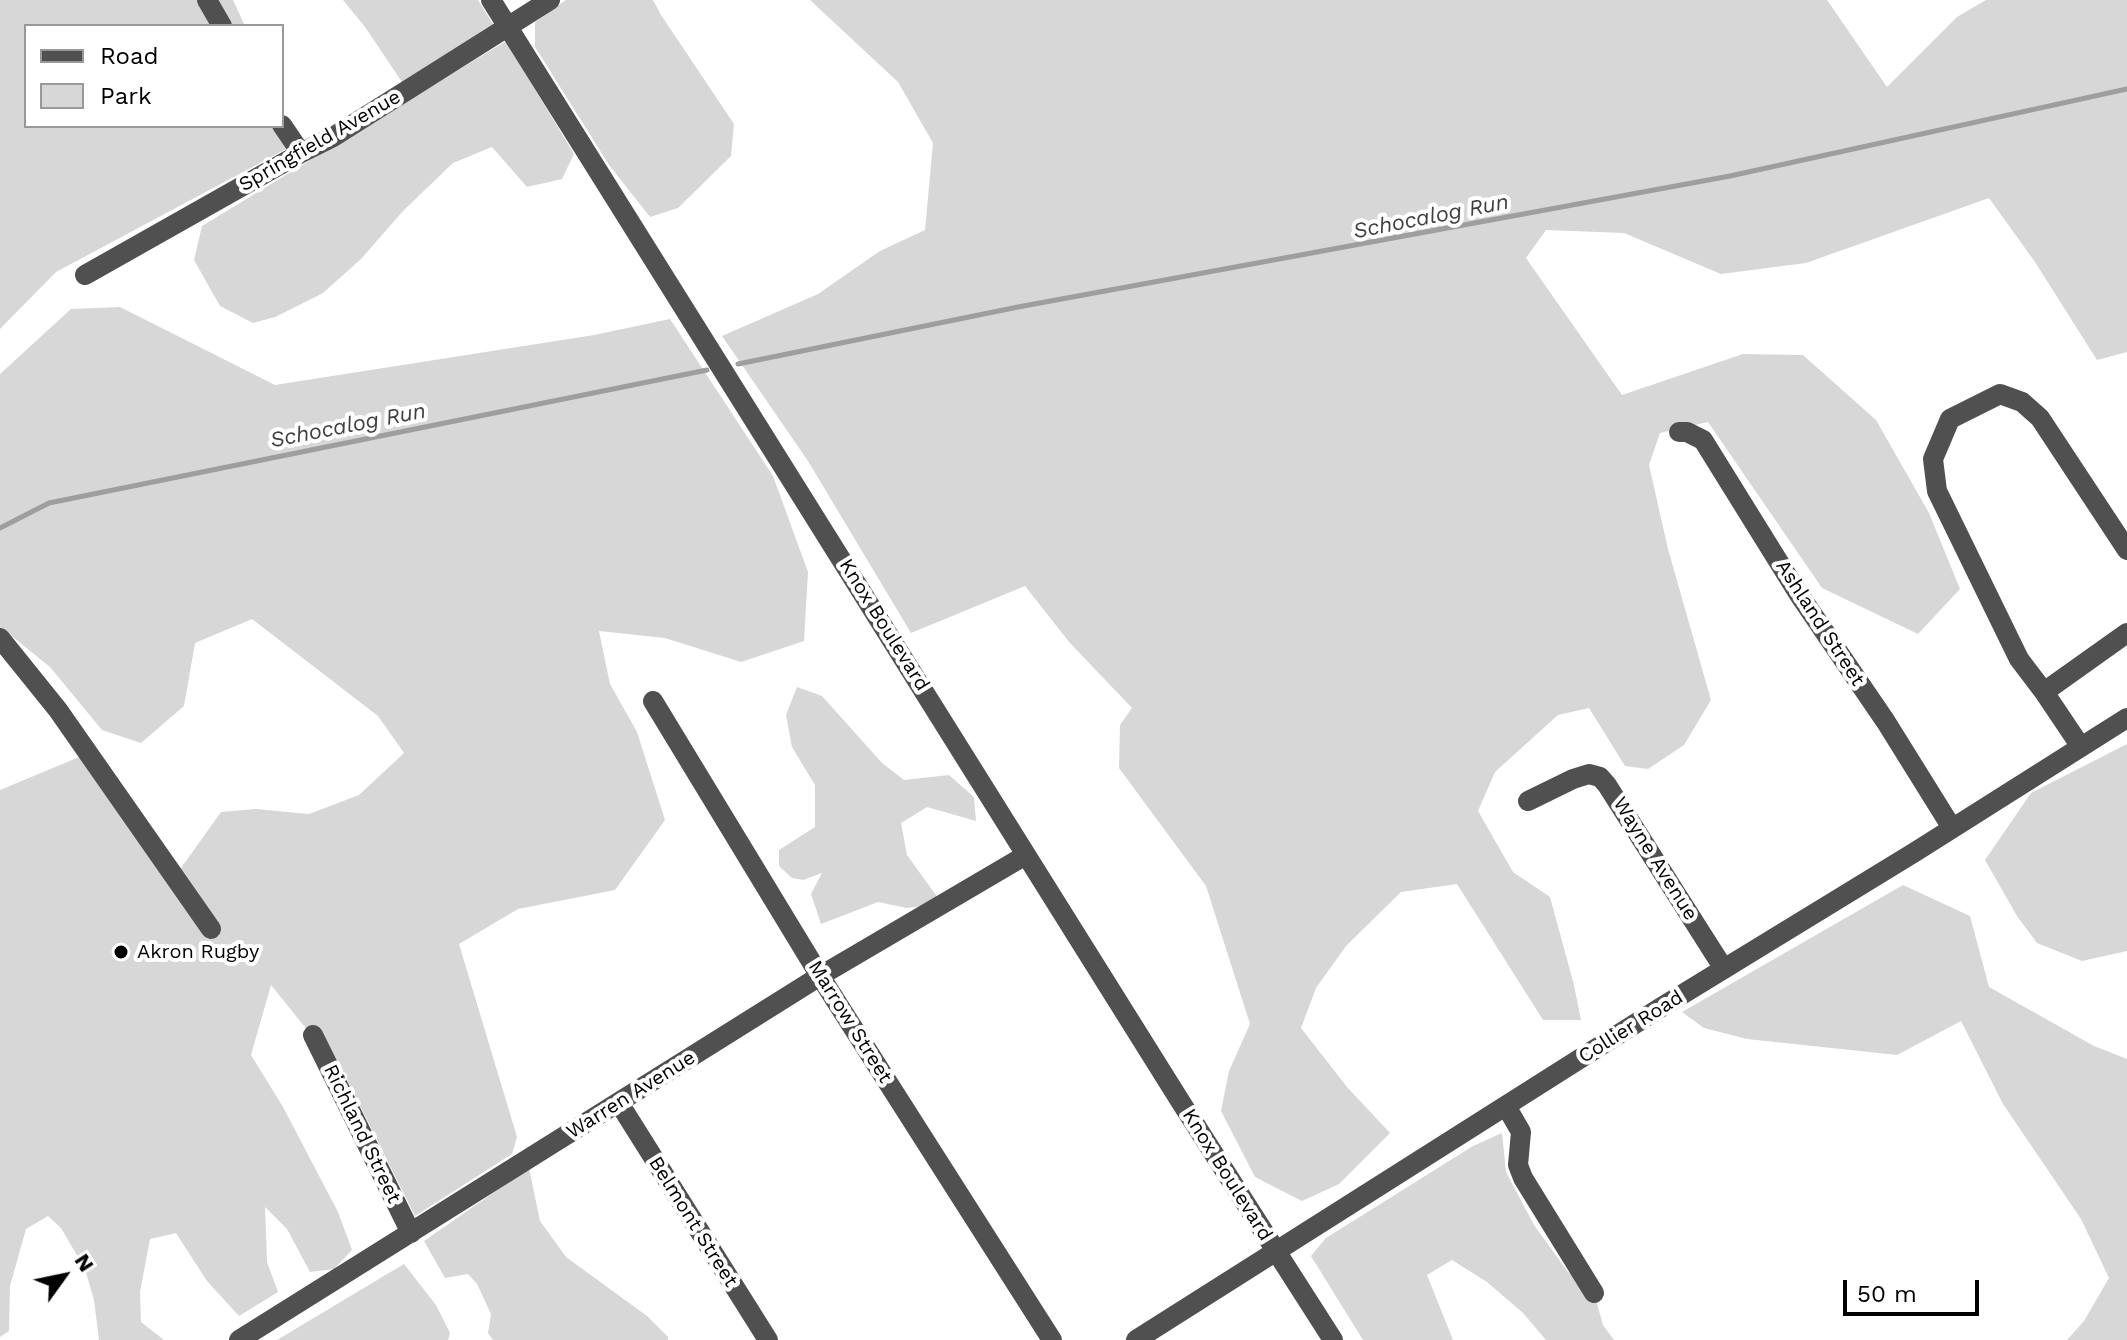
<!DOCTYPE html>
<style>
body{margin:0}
#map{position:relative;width:2127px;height:1340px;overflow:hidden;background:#fff;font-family:"Work Sans",sans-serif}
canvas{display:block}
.legend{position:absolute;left:24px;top:24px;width:260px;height:104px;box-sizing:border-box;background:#fff;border:2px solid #999;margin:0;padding:10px 14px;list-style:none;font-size:24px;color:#000}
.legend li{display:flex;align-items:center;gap:16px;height:40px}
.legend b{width:40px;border:2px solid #999}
.north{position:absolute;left:24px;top:1236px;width:80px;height:80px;-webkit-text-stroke:6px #fff;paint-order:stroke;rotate:57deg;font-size:22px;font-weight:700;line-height:32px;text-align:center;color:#000}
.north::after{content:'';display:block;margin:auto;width:28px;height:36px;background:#000;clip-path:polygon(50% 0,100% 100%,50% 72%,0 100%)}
.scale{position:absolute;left:1843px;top:1280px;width:136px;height:36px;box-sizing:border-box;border:4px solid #000;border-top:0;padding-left:10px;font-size:24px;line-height:28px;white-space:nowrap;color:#000;-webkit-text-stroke:6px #fff;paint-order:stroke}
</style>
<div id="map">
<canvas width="2127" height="1340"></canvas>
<ul class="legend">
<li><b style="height:10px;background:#505050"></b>Road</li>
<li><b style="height:22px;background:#d7d7d7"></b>Park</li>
</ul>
<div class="north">N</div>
<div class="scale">50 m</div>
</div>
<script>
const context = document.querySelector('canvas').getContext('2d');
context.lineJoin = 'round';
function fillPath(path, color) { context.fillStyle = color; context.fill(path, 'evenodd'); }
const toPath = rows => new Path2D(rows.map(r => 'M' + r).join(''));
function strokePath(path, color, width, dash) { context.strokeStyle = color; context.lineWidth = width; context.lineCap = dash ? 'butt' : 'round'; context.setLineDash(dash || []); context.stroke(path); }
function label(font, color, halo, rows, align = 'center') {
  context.font = font + ' "Work Sans",sans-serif'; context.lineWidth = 8; context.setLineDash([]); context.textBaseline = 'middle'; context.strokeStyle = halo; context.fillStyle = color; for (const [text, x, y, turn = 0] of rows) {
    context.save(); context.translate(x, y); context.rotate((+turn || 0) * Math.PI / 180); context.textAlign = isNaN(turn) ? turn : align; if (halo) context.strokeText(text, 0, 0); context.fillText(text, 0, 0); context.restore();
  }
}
const green = toPath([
 [0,0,233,0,245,26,26,26,26,126,282,126,288,148,56,272,0,329],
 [343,0,478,0,493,24,402,82,365,27],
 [566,0,653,0,661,15,734,124,731,156,678,208,650,217,609,165,535,47,535,22],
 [810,0,1827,0,1887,87,1957,17,1986,0,2127,0,2127,352,2097,360,2035,262,1989,198,1806,263,1721,274,1624,233,1546,230,1526,258,1622,395,1743,354,1803,355,1876,420,1929,513,1960,589,1918,634,1822,588,1708,422,1660,433,1649,465,1668,549,1711,700,1684,745,1648,769,1625,766,1589,708,1558,715,1495,772,1478,811,1513,872,1550,897,1574,985,1581,1020,1543,1020,1457,884,1401,892,1346,946,1316,988,1301,1028,1347,1087,1390,1133,1339,1184,1302,1201,1255,1177,1221,1111,1229,1071,1250,1024,1206,886,1119,768,1120,725,1132,708,1070,643,1025,586,911,633,808,461,722,336,818,294,880,251,925,230,933,143,898,82],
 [506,41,574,154,562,179,527,187,492,147,453,163,403,211,361,259,323,293,275,317,253,323,220,306,194,260,202,226],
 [120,307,275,385,594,335,670,319,773,476,808,572,804,641,741,662,665,638,599,631,610,684,637,732,665,820,615,890,518,909,459,944,517,1137,512,1154,415,1216,346,1078,271,985,251,1055,283,1107,338,1212,352,1250,334,1269,310,1272,287,1229,265,1207,267,1262,278,1292,239,1316,207,1281,176,1233,150,1239,140,1292,141,1322,164,1340,99,1340,94,1300,85,1269,61,1228,48,1216,26,1229,10,1286,9,1331,0,1337,0,790,96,750,146,825,181,868,221,812,256,809,309,814,359,795,404,753,378,716,252,619,195,643,184,706,141,743,102,730,50,667,8,633,0,640,0,374,71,309],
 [797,687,822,696,882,763,904,780,949,775,974,797,976,821,927,807,901,823,907,855,938,898,923,906,907,908,878,902,821,924,811,894,822,873,803,880,792,878,779,866,779,850,815,827,815,785,792,747,786,715],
 [2127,744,2127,951,2082,961,2037,943,2017,916,1985,860,2031,793],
 [1903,885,1970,916,1989,987,2094,1046,2127,1059,2127,1340,2067,1340,2084,1321,2109,1278,2081,1219,2003,1104,1961,1021,1897,1055,1747,1039,1704,1028,1682,1012],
 [1502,1133,1506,1172,1534,1225,1568,1272,1594,1293,1603,1325,1614,1340,1546,1340,1523,1313,1487,1282,1452,1260,1427,1275,1453,1340,1363,1340,1311,1256,1326,1238,1473,1146],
 [529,1168,540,1221,566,1257,647,1316,668,1337,668,1340,493,1340,488,1333,491,1314,477,1284,468,1274,445,1278,424,1241],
 [404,1264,436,1305,450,1333,448,1340,277,1340]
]);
const stream = toPath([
 [738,364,1018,307,1730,176,2127,89],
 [0,528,49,503,707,370]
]);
const minor = toPath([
 [207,0,222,26],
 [491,0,1182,1104,1333,1340],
 [282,125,301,153],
 [85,275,301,153,333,137,550,0],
 [1679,432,1687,432,1703,440,1798,593,1886,722,1952,828],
 [0,638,58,710,211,929],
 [2044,692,2019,659,1937,491,1933,459,1950,419,2000,394,2022,402,2040,418,2127,550],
 [653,701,820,976,1052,1340],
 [2081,747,2044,692,2127,633],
 [1528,801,1573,779,1589,774,1600,777,1607,785,1724,969],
 [313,1035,411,1233],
 [619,1103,768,1340],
 [1506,1106,1521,1132,1518,1165,1523,1178,1594,1293],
 [239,1340,820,976,1026,855],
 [1136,1340,1660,1008,1915,852,2127,718]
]);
const markers = [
 [121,952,8,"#000"]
];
const streetNames = [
 ["Springfield Avenue",320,141,-30],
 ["Ashland Street",1820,623,57],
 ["Knox Boulevard",884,625,58],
 ["Wayne Avenue",1655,859,58],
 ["Marrow Street",850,1022,58],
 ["Collier Road",1631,1027,-32],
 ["Warren Avenue",631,1095,-32],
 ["Richland Street",362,1134,64],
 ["Knox Boulevard",1227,1175,58],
 ["Belmont Street",693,1222,58]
];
const poiNames = [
 ["Akron Rugby",137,952]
];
const waterNames = [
 ["Schocalog Run",1431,217,-11],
 ["Schocalog Run",348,426,-11]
];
fillPath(green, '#d7d7d7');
strokePath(stream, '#9e9e9e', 5);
strokePath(minor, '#505050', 20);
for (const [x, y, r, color] of markers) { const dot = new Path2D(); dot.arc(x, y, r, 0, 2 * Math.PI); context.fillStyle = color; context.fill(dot); strokePath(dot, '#fff', 3); }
label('20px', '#000', '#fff', streetNames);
label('20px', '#000', '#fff', poiNames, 'left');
label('italic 22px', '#3f3f3f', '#fff', waterNames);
</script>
